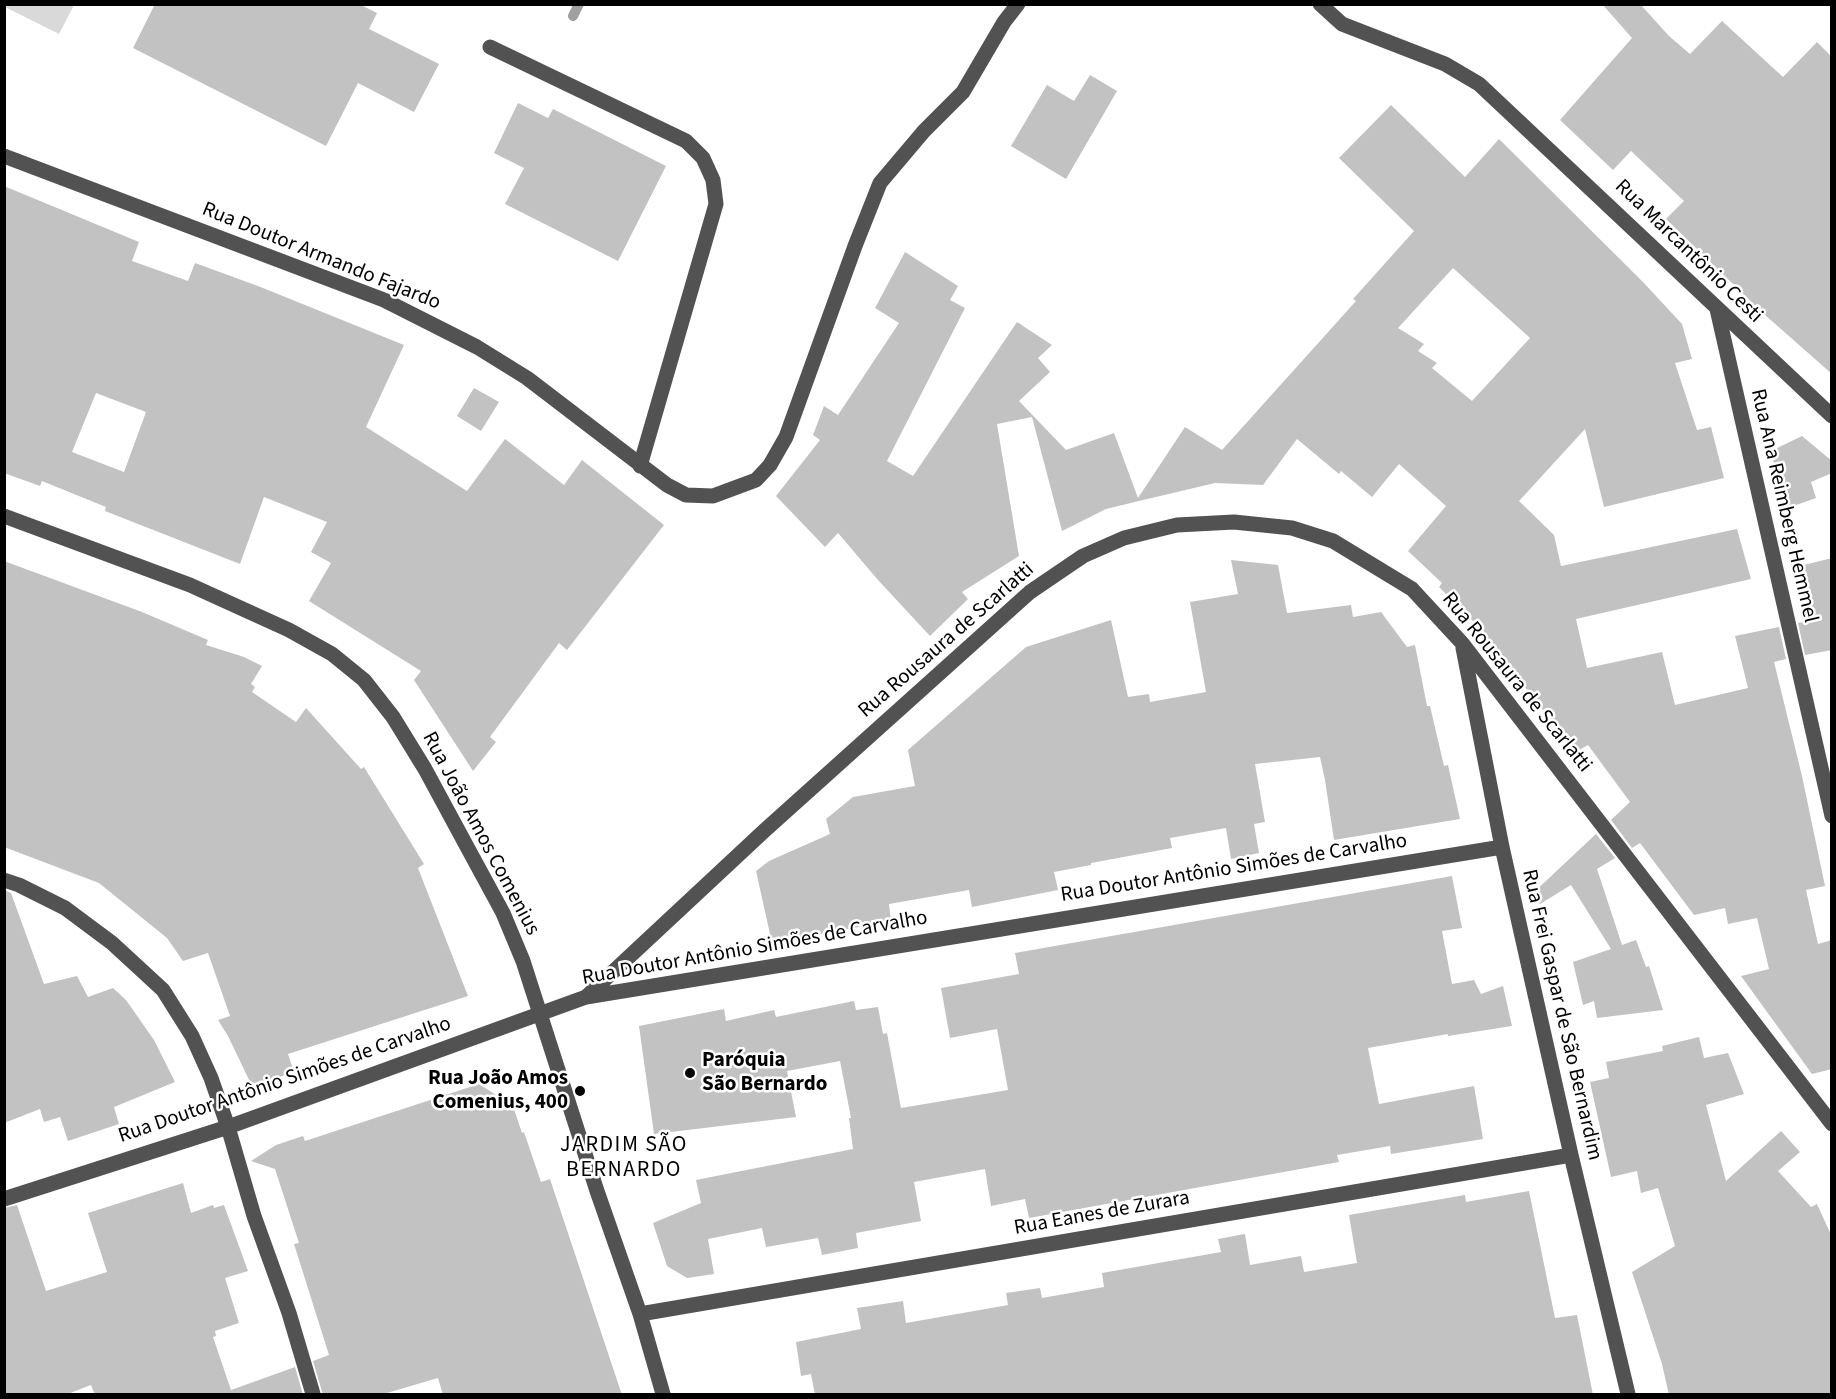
<!DOCTYPE html>
<meta charset="utf-8">
<style>
body{margin:0}
#map{position:relative;width:1836px;height:1399px;overflow:hidden;background:#fff;font-family:"Source Sans 3",sans-serif}
canvas{display:block}
.frame{position:absolute;inset:0;border:6px solid #000;pointer-events:none}
</style>
<div id="map">
<canvas width="1836" height="1399"></canvas>
<div class="frame"></div>
</div>
<script>
const context = document.querySelector('canvas').getContext('2d');
context.lineJoin = 'round';
function fillPath(path, color) { context.fillStyle = color; context.fill(path, 'evenodd'); }
const toPath = rows => new Path2D(rows.map(r => 'M' + r).join(''));
function strokePath(path, color, width, dash) { context.strokeStyle = color; context.lineWidth = width; context.lineCap = dash ? 'butt' : 'round'; context.setLineDash(dash || []); context.stroke(path); }
function label(font, color, halo, rows, align = 'center') {
  context.font = font + ' "Source Sans 3",sans-serif'; context.lineWidth = 5; context.setLineDash([]); context.textBaseline = 'middle'; context.strokeStyle = halo; context.fillStyle = color; for (const [text, x, y, turn = 0] of rows) {
    context.save(); context.translate(x, y); context.rotate((+turn || 0) * Math.PI / 180); context.textAlign = isNaN(turn) ? turn : align; if (halo) context.strokeText(text, 0, 0); context.fillText(text, 0, 0); context.restore();
  }
}
const green = toPath([
 [4,5,5,4,74,5,59,34,5,7]
]);
const stream = toPath([
 [573,16,579,4]
]);
const building = toPath([
 [155,4,359,4,377,13,369,29,439,64,414,112,358,83,326,146,133,48],
 [1602,4,1640,4,1669,36,1690,54,1722,21,1783,77,1817,42,1832,57,1832,374,1765,315,1666,219,1684,201,1631,151,1613,170,1560,120,1632,38],
 [1090,75,1117,91,1066,179,1011,146,1047,85,1074,101],
 [518,103,548,118,553,109,666,166,618,261,505,204,524,168,494,153],
 [1391,105,1465,177,1499,139,1642,281,1682,324,1692,359,1675,363,1697,430,1711,427,1724,478,1604,507,1585,429,1519,501,1554,535,1561,566,1737,529,1751,579,1576,619,1587,668,1662,652,1675,705,1748,688,1735,636,1779,627,1786,659,1774,662,1802,776,1825,886,1806,890,1818,944,1832,940,1832,1069,1812,1074,1741,976,1769,969,1757,918,1728,924,1725,908,1694,915,1640,843,1632,848,1611,820,1630,802,1588,745,1574,753,1544,711,1481,633,1484,632,1439,587,1442,583,1408,551,1446,506,1399,464,1372,497,1341,471,1339,474,1297,439,1263,485,1215,483,1139,501,1106,509,1062,531,1032,417,997,424,1019,556,962,592,968,599,930,636,878,580,838,533,825,547,776,496,820,440,813,435,824,406,838,415,899,323,875,308,905,252,958,286,950,300,965,308,887,461,913,476,1017,322,1052,345,1038,358,1050,372,1019,401,1066,450,1114,433,1138,498,1185,427,1222,450,1356,301,1353,299,1414,231,1339,158],
 [1453,268,1530,338,1472,401,1432,368,1437,363,1418,351,1424,344,1398,328],
 [4,186,139,242,132,261,188,281,195,263,258,286,404,345,366,427,467,491,505,439,564,485,582,460,664,525,567,650,559,643,490,737,496,742,473,771,414,680,421,671,309,601,331,563,311,552,327,522,264,497,240,564,105,511,106,507,42,481,40,486,4,473],
 [96,393,146,412,124,472,72,452],
 [474,388,499,402,481,431,457,416],
 [1802,436,1832,461,1832,473,1811,482,1816,498,1785,509,1771,451],
 [1832,558,1832,650,1805,655,1798,623,1814,620,1800,566],
 [1231,560,1278,565,1287,613,1351,605,1353,617,1381,612,1407,647,1415,645,1427,706,1430,706,1444,766,1448,765,1460,819,1334,840,1325,780,1320,757,1255,764,1265,822,1254,824,1259,853,1231,859,1226,828,1170,838,1172,848,1091,863,1091,865,1054,872,1058,890,972,907,969,890,889,904,891,921,772,943,756,871,769,861,830,834,826,819,853,797,915,786,908,750,1026,647,1111,620,1128,697,1149,694,1150,702,1206,692,1190,602,1238,594],
 [4,561,142,612,208,640,206,645,244,657,262,666,251,684,255,687,252,692,296,722,306,708,361,769,364,767,424,864,418,868,468,996,288,1054,294,1072,252,1086,228,1036,218,1020,230,1016,208,953,183,961,167,938,99,883,4,847],
 [1596,834,1615,858,1597,869,1622,945,1636,940,1646,967,1649,966,1663,1010,1597,1018,1594,1001,1583,1005,1573,962,1611,949,1571,885,1540,904,1532,894],
 [1452,876,1462,928,1442,931,1452,984,1474,980,1481,994,1503,986,1512,1026,1448,1036,1448,1034,1368,1048,1379,1104,1474,1086,1483,1139,1391,1154,1390,1146,1337,1155,1339,1162,1029,1218,1025,1199,991,1206,985,1169,914,1182,921,1221,856,1233,858,1248,822,1255,818,1238,766,1247,762,1228,708,1239,714,1274,687,1278,667,1266,653,1223,701,1203,696,1180,853,1149,849,1118,851,1118,840,1061,787,1071,796,1117,654,1134,639,1026,724,1009,726,1021,774,1010,776,1017,854,1001,856,1010,878,1007,883,1034,887,1033,901,1108,1008,1090,997,1029,950,1038,941,988,1019,974,1015,953],
 [4,890,11,893,44,984,77,976,88,997,113,988,126,1000,154,1040,175,1082,114,1107,119,1124,68,1141,60,1117,44,1122,40,1109,4,1123],
 [1699,1037,1704,1058,1728,1053,1744,1094,1706,1105,1726,1181,1781,1131,1800,1152,1778,1171,1811,1207,1817,1204,1832,1237,1832,1395,1669,1395,1662,1364,1632,1272,1675,1246,1658,1188,1641,1193,1637,1171,1611,1177,1590,1082,1609,1078,1606,1062,1663,1051,1662,1046],
 [479,1084,513,1106,522,1133,524,1132,541,1182,550,1179,622,1395,443,1395,438,1378,380,1395,323,1395,313,1361,329,1355,294,1244,299,1243,275,1169,251,1161,276,1145,303,1136,305,1141],
 [183,1183,191,1213,213,1205,214,1208,224,1205,248,1271,225,1278,239,1323,215,1331,216,1336,213,1337,231,1390,295,1367,303,1395,95,1395,91,1385,65,1395,4,1395,4,1208,17,1205,46,1291,107,1272,88,1213],
 [1529,1191,1555,1318,1577,1315,1593,1395,815,1395,811,1374,801,1376,796,1342,861,1329,857,1308,903,1301,906,1323,1008,1305,1006,1293,1040,1288,1042,1298,1104,1287,1102,1273,1221,1252,1218,1239,1245,1234,1250,1265,1301,1256,1304,1272,1357,1263,1349,1215,1465,1195,1466,1202]
]);
const minor = toPath([
 [1320,4,1342,24,1445,64,1479,84,1832,416],
 [490,47,686,141,703,158,713,180,716,204,640,466],
 [4,156,384,300,477,347,527,378,667,485,686,495,713,496,756,480,770,465,786,437,855,246,880,183,924,131,963,92,1004,22,1018,4],
 [1717,309,1832,816],
 [4,516,190,585,289,630,332,654,364,680,393,717,425,769,465,843,503,913,523,961,597,1191,640,1314,663,1394],
 [1463,648,1502,847,1571,1155,1628,1394],
 [4,880,19,885,65,908,112,943,163,990,192,1036,211,1078,228,1127,254,1216,289,1313,313,1394],
 [586,997,764,831,1030,592,1083,556,1124,538,1177,525,1234,522,1292,528,1333,541,1412,589,1462,643,1832,1124],
 [4,1199,228,1127,586,997,1502,847],
 [640,1314,1571,1155]
]);
const markers = [
 [690,1073,6,"#000"],
 [580,1091,6,"#000"]
];
const streetNames = [
 ["Rua Marcantônio Cesti",1688,252,44],
 ["Rua Doutor Armando Fajardo",321,257,22],
 ["Rua Ana Reimberg Hemmel",1783,506,77],
 ["Rua Rousaura de Scarlatti",947,641,-41],
 ["Rua Rousaura de Scarlatti",1516,683,51],
 ["Rua João Amos Comenius",480,834,62],
 ["Rua Doutor Antônio Simões de Carvalho",1234,869,-9],
 ["Rua Doutor Antônio Simões de Carvalho",755,949,-10],
 ["Rua Frei Gaspar de São Bernardim",1561,1015,77],
 ["Rua Doutor Antônio Simões de Carvalho",285,1081,-19],
 ["Rua Eanes de Zurara",1102,1214,-10]
];
const poiNames = [
 ["Paróquia",702,1061],
 ["São Bernardo",702,1085],
 ["Rua João Amos",568,1079,"right"],
 ["Comenius, 400",568,1103,"right"]
];
const neighbourhoodNames = [
 ["JARDIM SÃO",624,1146],
 ["BERNARDO",624,1171]
];
fillPath(green, '#d9d9d9');
strokePath(stream, '#a0a0a0', 10);
fillPath(building, '#c2c2c2');
strokePath(minor, '#525252', 15);
for (const [x, y, r, color] of markers) { const dot = new Path2D(); dot.arc(x, y, r, 0, 2 * Math.PI); context.fillStyle = color; context.fill(dot); strokePath(dot, '#fff', 2); }
label('21px', '#000', '#fff', streetNames);
label('bold 21px', '#000', '#fff', poiNames, 'left');
context.letterSpacing = '1.5px';
label('22px', '#000', '#fff', neighbourhoodNames);
context.letterSpacing = '0px';
</script>
